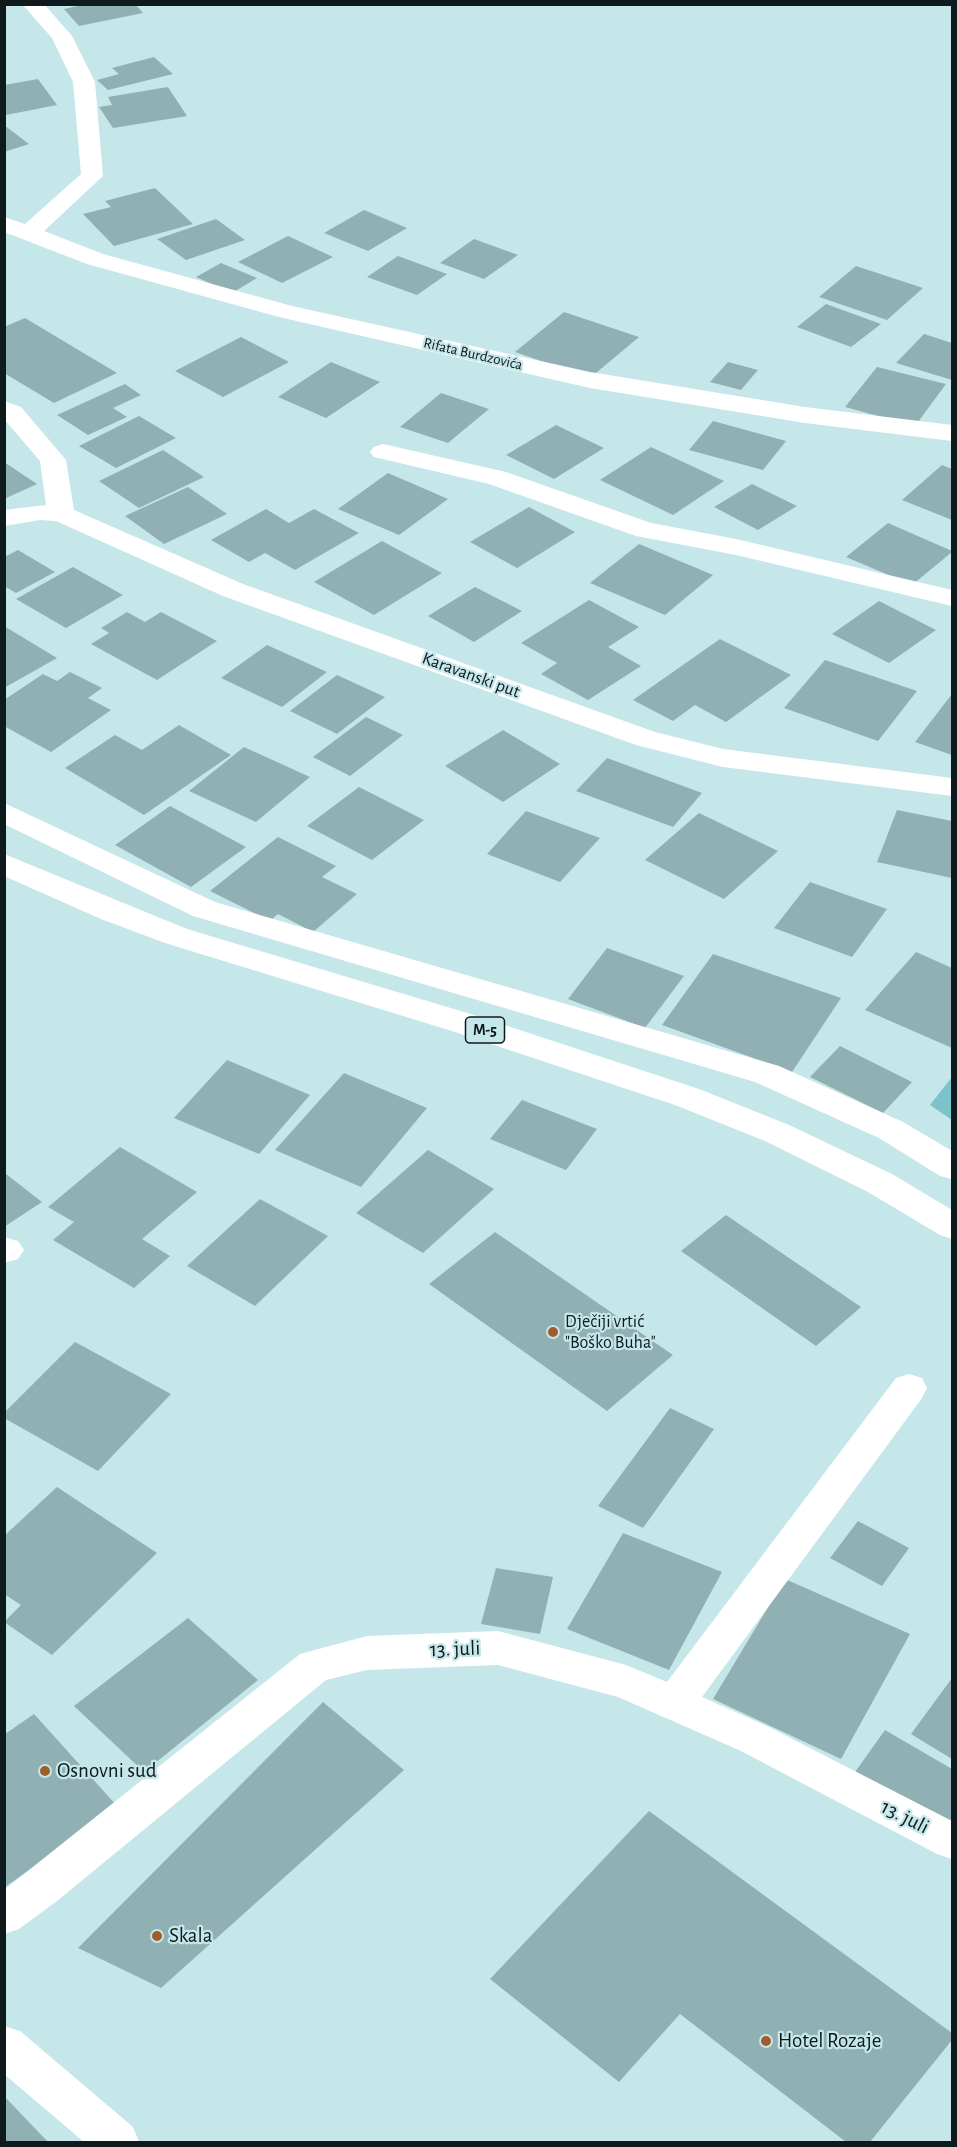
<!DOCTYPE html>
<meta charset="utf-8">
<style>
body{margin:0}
#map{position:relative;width:957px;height:2147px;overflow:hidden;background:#c6e7ea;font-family:"Alegreya Sans",sans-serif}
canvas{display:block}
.frame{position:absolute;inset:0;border:6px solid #0e1a1b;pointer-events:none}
</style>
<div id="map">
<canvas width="957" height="2147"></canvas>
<div class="frame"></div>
</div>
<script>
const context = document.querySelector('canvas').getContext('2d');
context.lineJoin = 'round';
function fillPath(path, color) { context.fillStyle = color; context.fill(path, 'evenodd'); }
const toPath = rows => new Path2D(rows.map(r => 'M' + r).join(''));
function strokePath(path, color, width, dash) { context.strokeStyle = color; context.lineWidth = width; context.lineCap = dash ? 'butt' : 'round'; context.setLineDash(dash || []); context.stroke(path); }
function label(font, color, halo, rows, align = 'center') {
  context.font = font + ' "Alegreya Sans",sans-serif'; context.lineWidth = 4.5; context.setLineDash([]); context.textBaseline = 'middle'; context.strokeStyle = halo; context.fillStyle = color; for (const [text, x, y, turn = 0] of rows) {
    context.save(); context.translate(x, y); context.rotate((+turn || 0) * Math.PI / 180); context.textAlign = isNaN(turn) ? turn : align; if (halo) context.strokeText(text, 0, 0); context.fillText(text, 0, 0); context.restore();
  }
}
const green = toPath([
 [952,1077,952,1120,930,1105]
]);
const building = toPath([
 [87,4,135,4,143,13,79,26,64,9],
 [154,57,173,74,108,90,97,80,119,74,112,68],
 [38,79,57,105,6,115,4,85],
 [168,87,187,116,113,128,99,107,112,105,108,97],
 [4,125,29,144,4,152],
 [155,188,193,224,114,246,83,214,111,207,105,201],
 [364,210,407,228,368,251,324,233],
 [216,219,245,240,186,260,157,239],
 [288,236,333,257,282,283,238,262],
 [474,239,518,255,484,279,440,263],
 [398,256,447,274,417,295,367,277],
 [221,263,257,278,232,293,196,277],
 [856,266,923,288,887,320,819,297],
 [826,304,881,324,851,347,797,327],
 [564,312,639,337,590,378,515,352],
 [25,318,117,373,54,403,4,373,4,327],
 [924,334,952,343,952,380,896,363],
 [241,337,289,362,223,397,175,371],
 [331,362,380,382,326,418,278,397],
 [728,362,758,370,741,390,710,382],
 [877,367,946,384,915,426,845,407],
 [125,384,141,395,113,408,127,417,88,435,57,415],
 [441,393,489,409,448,443,400,427],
 [139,416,176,438,116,468,79,446],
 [713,421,786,441,763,470,689,450],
 [556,425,604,448,554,479,506,455],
 [651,447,724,481,673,515,600,480],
 [163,450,204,477,139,508,99,481],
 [4,462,37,484,4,499],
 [942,465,952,469,952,520,902,500],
 [388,473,448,499,399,535,338,509],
 [752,484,797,506,758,530,714,507],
 [188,487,227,514,164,544,125,516],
 [529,507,575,532,517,568,470,542],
 [266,509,289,523,314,509,359,533,295,570,265,553,249,562,211,540],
 [888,523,952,551,952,552,912,585,846,557],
 [382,541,442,573,374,615,314,582],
 [639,544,713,575,665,615,590,583],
 [18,550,55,572,16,593,4,586,4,557],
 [73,567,123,595,66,628,16,599],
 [475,587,522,611,474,642,428,616],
 [589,600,639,627,608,647,641,666,588,700,541,674,557,663,521,643],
 [879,601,936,630,889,663,832,634],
 [127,612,145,622,161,612,217,641,157,680,91,644,109,633,101,628],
 [4,626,57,658,4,688],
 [720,639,791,675,726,722,695,705,673,721,633,700],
 [267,645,327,672,282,707,221,678],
 [825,660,917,691,878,741,784,708],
 [70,672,102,688,88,698,111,710,51,752,4,726,4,700,43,674,57,681],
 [337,675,385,697,337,734,290,711],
 [952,694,952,755,915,742],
 [366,717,403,735,350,776,313,757],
 [179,725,231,755,144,815,65,768,115,735,142,750],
 [503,730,560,764,503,802,445,766],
 [244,747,310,777,256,822,189,791],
 [607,758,702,793,673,827,576,791],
 [359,787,424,820,372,860,307,826],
 [170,806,246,847,191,887,115,845],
 [897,810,952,821,952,878,877,862],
 [526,811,600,838,560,882,487,854],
 [699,813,778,851,724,899,645,860],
 [278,837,336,866,322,877,357,894,313,932,278,914,270,921,210,891],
 [810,882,887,909,852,957,774,928],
 [607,948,684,976,645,1028,568,999],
 [916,952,952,968,952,1048,865,1010],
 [713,954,841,998,792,1072,662,1025],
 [840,1046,912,1082,883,1113,810,1077],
 [227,1060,310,1095,259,1154,174,1118],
 [344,1073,427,1108,361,1187,275,1150],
 [522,1100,597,1129,566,1170,490,1139],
 [120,1147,197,1192,142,1239,170,1256,134,1288,53,1240,74,1222,48,1207],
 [428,1150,494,1189,423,1253,356,1213],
 [6,1174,42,1202,4,1227,4,1175],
 [260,1199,328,1236,255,1306,187,1266],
 [726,1215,861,1307,816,1346,681,1251],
 [495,1232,673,1355,607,1411,429,1284],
 [75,1342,171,1394,98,1471,4,1418,4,1413],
 [670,1408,714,1429,643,1528,598,1506],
 [57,1487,157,1553,52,1655,4,1622,21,1605,4,1594,4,1536],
 [858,1521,909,1548,882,1586,830,1558],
 [623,1533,722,1572,669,1670,567,1629],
 [496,1568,553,1577,540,1634,481,1624],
 [785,1579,910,1634,841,1759,713,1699],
 [188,1618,258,1680,144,1772,74,1706],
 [952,1678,952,1759,911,1734],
 [323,1702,404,1770,161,1988,78,1948],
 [34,1714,118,1807,5,1887,5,1734],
 [885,1730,952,1769,952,1829,855,1772],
 [649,1811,952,2033,952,2040,870,2142,846,2142,680,2014,619,2082,490,1979],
 [5,2097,48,2142,5,2142]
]);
const minor = toPath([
 [22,4,44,4,72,36,95,82,103,176,44,231,103,254,292,306,590,372,805,407,952,425,952,441,805,423,590,388,279,317,87,264,4,232,4,217,25,224,81,174,73,82,52,38,22,4],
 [4,401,21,407,66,460,74,510,243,584,655,732,723,749,952,778,952,796,723,767,636,745,223,596,56,521,40,520,4,526,4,510,46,505,40,461,4,419,4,401],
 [383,444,506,472,651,523,736,539,952,590,952,606,736,555,636,536,489,484,374,457,370,452,374,447,383,444],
 [4,803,215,902,779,1066,903,1122,952,1151,952,1179,940,1176,879,1138,755,1082,193,916,4,824,4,803],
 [4,1237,18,1241,24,1250,18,1259,4,1263,4,1237],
 [909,1374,922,1378,927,1388,922,1398,702,1697,769,1727,952,1821,952,1859,937,1854,741,1751,618,1697,498,1665,367,1670,326,1680,57,1901,19,1929,4,1934,4,1890,300,1654,367,1636,498,1631,626,1665,667,1682,896,1378,909,1374],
 [4,2026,20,2031,133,2127,139,2142,84,2142,4,2074,4,2026]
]);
const major = toPath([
 [4,854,187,929,474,1015,699,1089,789,1125,892,1174,952,1210,952,1239,940,1235,868,1192,765,1141,675,1105,452,1031,165,943,101,919,4,876,4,854]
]);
const markers = [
 [553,1332,6,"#a05d2c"],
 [45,1771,6,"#a05d2c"],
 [157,1936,6,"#a05d2c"],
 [766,2041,6,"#a05d2c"]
];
const farStreetnames = [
 ["Rifata Burdzovića",473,354,13]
];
const shields = [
 [485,1030,39]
];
const shieldNames = [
 ["M-5",485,1030]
];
const streetNames = [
 ["Karavanski put",471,675,20]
];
const poiNames = [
 ["Dječiji vrtić",565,1322],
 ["\"Boško Buha\"",565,1343]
];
const nearStreetnames = [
 ["13. juli",455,1649,-2],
 ["13. juli",905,1817,27]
];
const nearPoinames = [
 ["Osnovni sud",57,1771],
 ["Skala",169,1936],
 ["Hotel Rozaje",778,2041]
];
fillPath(green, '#7bc2ca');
fillPath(building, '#91b0b4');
fillPath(minor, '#fff');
fillPath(major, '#fff');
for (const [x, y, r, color] of markers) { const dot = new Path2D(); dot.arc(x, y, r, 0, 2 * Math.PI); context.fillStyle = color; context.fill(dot); strokePath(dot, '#c6e7ea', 2); }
label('15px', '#0e1a1b', '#c6e7ea', farStreetnames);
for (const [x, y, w] of shields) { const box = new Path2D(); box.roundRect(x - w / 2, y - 13, w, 26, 4.5); context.fillStyle = '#c6e7ea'; context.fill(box); strokePath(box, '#0e1a1b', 1.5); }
label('bold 16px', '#0e1a1b', null, shieldNames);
label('18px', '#0e1a1b', '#c6e7ea', streetNames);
label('18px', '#0e1a1b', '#c6e7ea', poiNames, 'left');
label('21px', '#0e1a1b', '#c6e7ea', nearStreetnames);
label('21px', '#0e1a1b', '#c6e7ea', nearPoinames, 'left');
</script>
